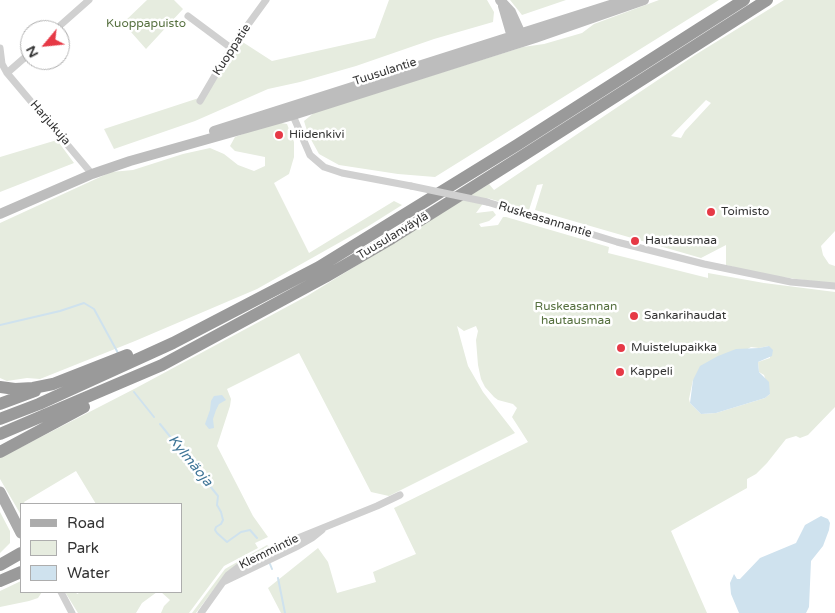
<!DOCTYPE html>
<meta charset="utf-8">
<style>
body{margin:0}
#map{position:relative;width:835px;height:613px;overflow:hidden;background:#fff;font-family:"Varela Round",sans-serif}
canvas{display:block}
.legend{position:absolute;left:20px;top:503px;width:162px;height:90px;box-sizing:border-box;background:#fff;border:1px solid #adadad;margin:0;padding:6px 9px;list-style:none;font-size:15px;color:#333}
.legend li{display:flex;align-items:center;gap:10px;height:25px}
.legend b{width:25px;border:1px solid #adadad}
.north{position:absolute;left:20px;top:20px;width:50px;height:50px;box-sizing:border-box;background:#fff;border:1px solid #adadad;border-radius:50%;rotate:242deg;font-size:14px;font-weight:700;line-height:20px;text-align:center;color:#333}
.north::after{content:'';display:block;margin:auto;width:18px;height:22px;background:#e63946;clip-path:polygon(50% 0,100% 100%,50% 72%,0 100%)}
</style>
<div id="map">
<canvas width="835" height="613"></canvas>
<ul class="legend">
<li><b style="height:6px;background:#ababab"></b>Road</li>
<li><b style="height:14px;background:#e6ecdf"></b>Park</li>
<li><b style="height:14px;background:#cfe2ee"></b>Water</li>
</ul>
<div class="north">N</div>
</div>
<script>
const context = document.querySelector('canvas').getContext('2d');
context.lineJoin = 'round';
function fillPath(path, color) { context.fillStyle = color; context.fill(path, 'evenodd'); }
const toPath = rows => new Path2D(rows.map(r => 'M' + r).join(''));
function strokePath(path, color, width, dash) { context.strokeStyle = color; context.lineWidth = width; context.lineCap = dash ? 'butt' : 'round'; context.setLineDash(dash || []); context.stroke(path); }
function label(font, color, halo, rows, align = 'center') {
  context.font = font + ' "Varela Round",sans-serif'; context.lineWidth = 5; context.setLineDash([]); context.textBaseline = 'middle'; context.strokeStyle = halo; context.fillStyle = color; for (const [text, x, y, turn = 0] of rows) {
    context.save(); context.translate(x, y); context.rotate((+turn || 0) * Math.PI / 180); context.textAlign = isNaN(turn) ? turn : align; if (halo) context.strokeText(text, 0, 0); context.fillText(text, 0, 0); context.restore();
  }
}
const green = toPath([
 [147,0,174,0,183,9,146,49,123,23],
 [389,0,487,0,494,12,493,22,434,39,356,66,300,82,268,89,195,121,114,149,104,129,205,96,241,41,272,61,375,38],
 [510,0,566,0,522,15],
 [659,0,719,0,435,177,398,174,339,165,319,154,308,134,304,121,315,112,523,47,544,44,582,33,594,24],
 [784,0,835,0,835,231,821,246,823,255,829,264,835,266,835,284,766,275,726,265,726,245,701,258,535,210,543,184,537,185,529,210,487,198,476,213,493,211,496,215,489,221,479,224,481,227,498,225,503,217,506,217,609,247,608,253,708,278,708,273,764,283,835,292,835,407,808,435,800,438,796,436,786,439,767,463,756,474,747,479,747,488,671,531,707,613,281,613,268,588,318,548,328,562,337,593,376,582,373,572,416,554,394,508,528,442,512,417,517,408,513,404,498,400,494,397,485,387,481,379,478,365,476,340,478,331,476,326,464,331,457,326,468,366,483,392,515,433,389,496,371,492,299,353,227,389,231,399,230,406,217,446,253,516,268,537,255,543,258,548,224,566,189,613,161,613,164,606,170,600,161,592,181,592,181,504,96,504,76,471,24,502,25,504,21,504,21,515,0,479,0,458,136,388,307,296,489,184,494,190,695,55],
 [706,100,711,103,685,131,681,138,671,136],
 [769,346,770,358,758,362,759,372,764,375,770,394,765,398,716,413,701,414,690,403,689,399,693,380,751,347,759,348],
 [275,122,287,124,294,142,294,157,289,174,274,183,309,253,394,201,402,205,367,227,257,289,135,341,40,379,27,378,7,381,0,378,0,223,111,172,133,170,183,154,210,148,224,154,238,165,254,171,265,166,265,157,235,151,230,146,235,137],
 [57,140,74,163,0,192,0,157],
 [0,512,10,531,10,543,0,553],
 [267,545,269,547,264,551,237,564,227,572,196,613,192,613,225,569],
 [21,581,21,592,42,592,38,598,29,601,0,607,0,591],
 [65,592,76,592,77,594,81,592,157,592,142,603,136,613,78,613]
]);
const water = toPath([
 [769,346,773,350,772,356,758,362,759,372,769,382,770,394,765,398,716,413,701,414,690,403,693,380,700,366,718,356,736,349,759,348],
 [222,395,226,400,219,404,216,410,213,419,214,428,209,429,205,424,210,410,211,401,214,396],
 [821,516,828,519,830,523,829,530,823,546,811,561,809,607,806,613,739,613,731,594,730,583,734,574,737,579,740,579,760,558,796,543,805,525]
]);
const stream = toPath([
 [0,325,60,311,84,303,94,309,118,353],
 [134,392,154,417],
 [160,424,218,496,217,505,221,512,223,520,221,524,216,527,215,530,217,533,227,542,241,532,250,530,257,538],
 [270,564,272,569],
 [278,578,285,613]
]);
const minor = toPath([
 [188,16,231,48],
 [55,30,89,0],
 [0,48,2,64,7,73,92,174],
 [7,73,30,53],
 [200,101,231,48,266,0],
 [291,111,310,155,324,167,342,173,411,186],
 [487,202,617,242,704,264,791,282,835,286],
 [223,582,298,546,312,538,322,530],
 [61,592,72,613],
 [201,613,228,575,241,565,298,538,377,506,400,495]
]);
const secondary = toPath([
 [500,0,511,12,521,34,520,40],
 [503,6,512,37,516,41],
 [214,131,626,0],
 [0,214,92,174,130,161,293,115,535,38,644,0]
]);
const primary = toPath([
 [0,492,21,533]
]);
const motorway = toPath([
 [0,387,15,389,33,388,53,384,127,355],
 [0,404,35,391],
 [0,419,39,404,173,343,319,267,517,145,744,0],
 [0,434,162,365,325,277,392,238,524,155,767,0],
 [0,452,84,407],
 [0,565,21,553],
 [0,581,21,572]
]);
const minorBridge = toPath([
 [411,186,487,202]
]);
const markers = [
 [279,135,5,"#e63946"],
 [711,212,5,"#e63946"],
 [635,241,5,"#e63946"],
 [634,316,5,"#e63946"],
 [621,348,5,"#e63946"],
 [620,372,5,"#e63946"]
];
const parkNames = [
 ["Kuoppapuisto",146,24],
 ["Ruskeasannan",576,307],
 ["hautausmaa",576,321]
];
const streetNames = [
 ["Kuoppatie",232,50,-57],
 ["Tuusulantie",385,72,-18],
 ["Harjukuja",50,123,49],
 ["Ruskeasannantie",545,220,17],
 ["Tuusulanväylä",393,236,-31],
 ["Klemmintie",269,552,-26]
];
const poiNames = [
 ["Hiidenkivi",289,135],
 ["Toimisto",721,212],
 ["Hautausmaa",645,241],
 ["Sankarihaudat",644,316],
 ["Muistelupaikka",631,348],
 ["Kappeli",630,372]
];
const waterNames = [
 ["Kylmäoja",190,461,51]
];
fillPath(green, '#e6ecdf');
fillPath(water, '#cfe2ee');
strokePath(stream, '#cfe2ee', 2);
strokePath(minor, '#d0d0d0', 7);
strokePath(secondary, '#bdbdbd', 10);
strokePath(primary, '#ababab', 11);
strokePath(motorway, '#9a9a9a', 12);
strokePath(minorBridge, '#d0d0d0', 7);
for (const [x, y, r, color] of markers) { const dot = new Path2D(); dot.arc(x, y, r, 0, 2 * Math.PI); context.fillStyle = color; context.fill(dot); strokePath(dot, '#fff', 2); }
label('12px', '#56703f', '#fff', parkNames);
label('12px', '#333', '#fff', streetNames);
label('12px', '#333', '#fff', poiNames, 'left');
label('italic 14px', '#3f7597', '#fff', waterNames);
</script>
